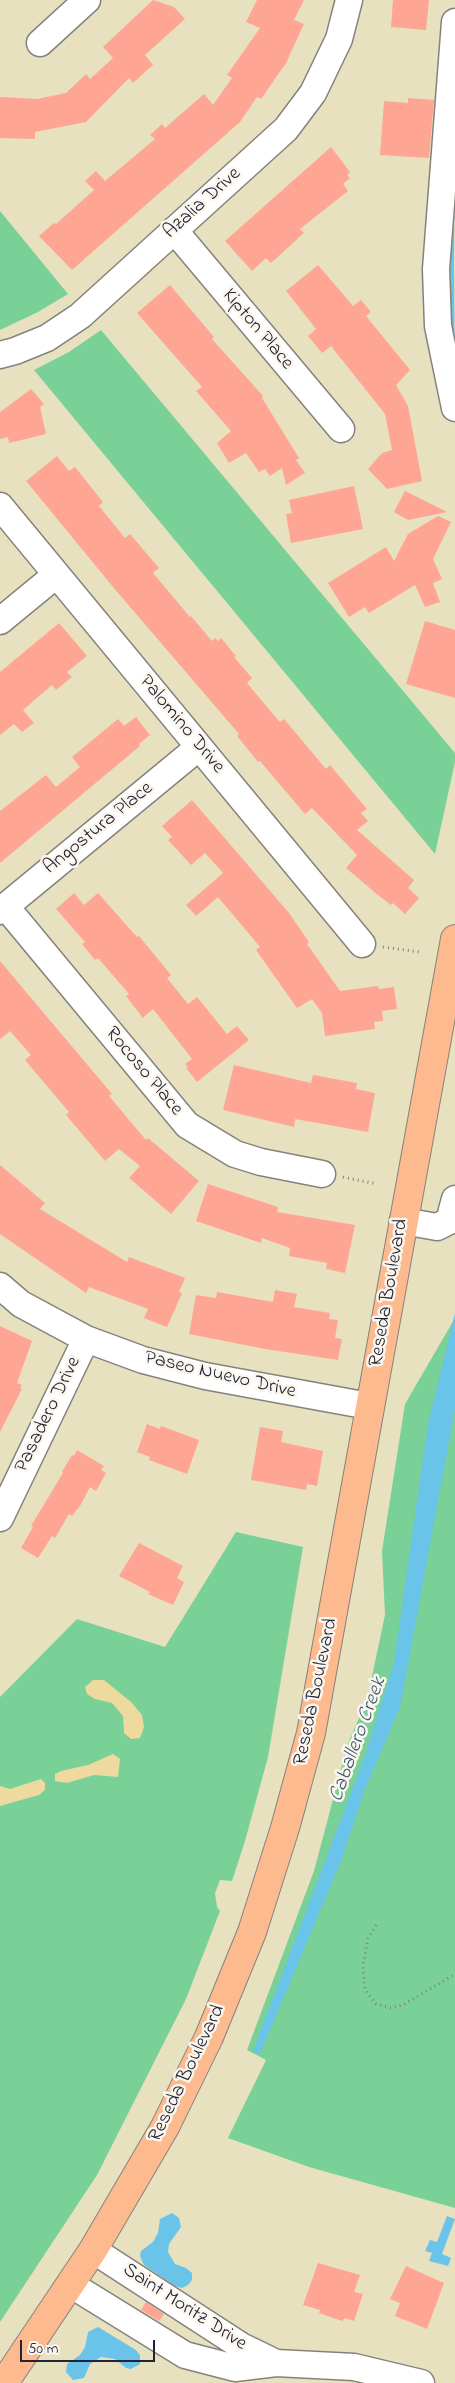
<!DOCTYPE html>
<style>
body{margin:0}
#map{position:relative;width:455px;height:2383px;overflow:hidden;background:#e8e1bf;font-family:"Indie Flower",sans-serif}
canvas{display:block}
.scale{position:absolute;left:20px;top:2340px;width:135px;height:22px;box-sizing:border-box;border:2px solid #22223b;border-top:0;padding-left:6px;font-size:15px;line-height:18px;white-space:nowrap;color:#22223b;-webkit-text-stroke:4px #fbf7ec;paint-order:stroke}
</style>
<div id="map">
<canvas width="455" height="2383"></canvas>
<div class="scale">50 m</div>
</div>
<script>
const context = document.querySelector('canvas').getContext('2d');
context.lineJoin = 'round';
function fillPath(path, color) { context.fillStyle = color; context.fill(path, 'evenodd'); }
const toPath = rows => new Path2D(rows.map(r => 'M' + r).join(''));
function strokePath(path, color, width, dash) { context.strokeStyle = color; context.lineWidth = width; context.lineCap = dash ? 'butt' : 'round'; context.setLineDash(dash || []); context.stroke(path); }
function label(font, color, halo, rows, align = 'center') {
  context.font = font + ' "Indie Flower",sans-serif'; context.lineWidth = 5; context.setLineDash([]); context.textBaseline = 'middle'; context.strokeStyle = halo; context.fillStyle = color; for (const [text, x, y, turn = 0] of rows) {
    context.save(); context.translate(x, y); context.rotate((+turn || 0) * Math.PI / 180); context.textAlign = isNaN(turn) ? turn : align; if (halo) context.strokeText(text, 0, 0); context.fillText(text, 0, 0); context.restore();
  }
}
const green = toPath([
 [0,211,68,294,38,312,0,330],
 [101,330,455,753,455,762,435,854,34,370,69,352],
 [455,1318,455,2208,309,2167,228,2138,266,2060,247,2050,314,1871,348,1743,367,1700,385,1615,382,1551,405,1404],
 [236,1532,303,1547,268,1757,245,1841,232,1881,220,1880,215,1893,217,1907,220,1911,186,1999,97,2175,0,2322,0,1697,77,1619,165,1647]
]);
const sand = toPath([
 [93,1680,104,1680,131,1702,142,1715,144,1727,140,1738,131,1739,124,1733,123,1716,112,1703,95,1699,87,1694,85,1687],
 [113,1754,120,1759,118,1777,94,1775,67,1783,55,1781,55,1774,61,1771,88,1765],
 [41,1779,45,1783,45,1790,39,1795,0,1806,0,1786,10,1789]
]);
const water = toPath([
 [455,83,454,266,455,384,444,323],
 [455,1313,455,1409,400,1707,365,1789,341,1861,260,2054,253,2051,366,1753,394,1662,428,1424],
 [172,2213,179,2218,181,2227,169,2244,168,2252,175,2264,186,2268,192,2273,192,2280,188,2285,182,2288,175,2286,144,2265,140,2256,141,2251,153,2242,158,2233,160,2219],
 [447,2216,455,2219,442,2254,451,2258,448,2266,429,2261,432,2253,425,2251,430,2240,437,2242],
 [98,2327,136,2350,140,2355,140,2364,131,2369,126,2368,115,2359,101,2357,90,2364,84,2378,73,2380,66,2372,67,2364,80,2355,85,2347,88,2332]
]);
const building = toPath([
 [153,0,174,7,185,19,145,55,153,65,133,83,129,78,86,122,35,132,35,139,0,138,0,97,37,99,66,93,86,74,90,79,113,58,103,47],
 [257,0,304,0,294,20,304,24,286,63,261,99,257,97,240,122,72,270,39,236,54,223,56,224,94,190,85,181,96,171,105,181,155,139,150,135,162,124,165,128,204,94,213,105,232,78,227,75,260,28,246,22],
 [393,0,429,0,426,30,391,27],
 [408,98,434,100,429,158,380,155,384,101,408,103],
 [331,147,350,172,347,175,350,178,343,184,348,191,300,229,304,233,271,263,266,258,252,271,225,241],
 [318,265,353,306,361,300,371,312,366,316,410,370,396,385,408,406,422,481,387,489,368,469,382,453,392,450,385,414,331,346,322,353,308,336,316,329,286,291],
 [170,285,214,337,212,339,263,396,262,398,299,458,296,460,305,473,286,485,282,468,270,476,265,469,259,472,246,453,229,463,217,443,231,431,196,391,202,387,137,313],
 [31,389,44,404,40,407,46,434,9,443,8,437,0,439,0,412],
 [57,456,69,471,75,467,103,502,99,506,125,538,130,534,159,568,153,573,190,617,191,616,212,641,215,638,218,641,221,638,236,656,234,657,252,678,247,683,273,714,280,722,284,719,326,769,330,765,367,809,361,813,368,821,357,830,414,880,408,888,419,898,405,914,393,903,391,905,379,896,346,868,357,855,312,808,305,814,260,761,258,762,237,736,239,734,113,587,26,481],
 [354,486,363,529,291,543,286,514,292,513,289,500],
 [405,491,447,512,408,520,394,512],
 [438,516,451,522,433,559,442,579,433,583,440,602,425,607,415,585,369,613,365,607,349,617,328,583,386,547,394,561,408,534],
 [425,621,455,630,455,698,406,684],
 [59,623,87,656,67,672,72,677,56,690,52,685,23,710,34,723,22,732,14,724,0,735,0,672],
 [136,717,150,735,139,744,140,746,0,863,0,811,46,775,56,787,80,767,72,757,118,719,124,726],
 [192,800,289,913,309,942,307,944,340,991,378,986,379,989,394,987,397,1009,382,1011,383,1021,374,1022,375,1029,325,1036,322,1013,312,999,297,1008,256,950,260,947,218,897,196,916,186,905,223,873,205,853,191,865,168,840,172,837,162,826],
 [74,893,84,905,98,893,137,937,139,936,171,975,167,978,188,1004,197,997,227,1034,237,1026,249,1040,197,1082,186,1068,188,1067,185,1064,192,1059,153,1009,143,1018,126,996,129,994,98,958,95,960,82,944,85,942,56,909],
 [0,961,112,1094,109,1096,146,1140,148,1138,199,1181,171,1214,129,1178,140,1166,119,1149,105,1161,66,1115,69,1112,25,1060,31,1055,10,1031,0,1039],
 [234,1065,311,1083,313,1075,357,1083,356,1089,375,1093,368,1132,295,1119,294,1127,223,1110],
 [0,1165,45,1203,40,1209,127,1262,129,1257,185,1278,179,1292,182,1293,167,1327,144,1318,148,1309,89,1287,86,1293,0,1234],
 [208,1184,278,1207,277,1212,355,1225,345,1273,326,1269,327,1263,289,1256,290,1248,262,1238,261,1243,196,1221],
 [275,1290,297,1294,294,1307,330,1313,329,1319,338,1320,335,1338,342,1339,338,1360,265,1349,189,1334,196,1295,216,1298,217,1292,273,1302],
 [0,1326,32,1341,17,1383,22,1385,20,1388,22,1389,0,1432],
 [147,1424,160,1429,161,1426,199,1440,187,1474,149,1460,150,1457,137,1452],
 [260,1427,283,1431,281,1442,323,1451,317,1486,307,1484,306,1490,251,1480],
 [77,1450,104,1466,101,1470,106,1473,96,1491,90,1487,80,1506,72,1516,69,1514,55,1538,52,1536,38,1558,21,1548,33,1527,31,1526,63,1473,62,1472,72,1455,74,1456],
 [139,1543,183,1566,177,1578,184,1582,173,1605,148,1594,150,1592,119,1576],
 [318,2263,360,2275,354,2292,363,2294,354,2321,345,2318,342,2321,319,2313,320,2310,303,2305],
 [406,2266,444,2283,427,2329,395,2316,400,2303,390,2299],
 [146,2302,164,2314,159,2321,141,2310]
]);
const path = toPath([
 [383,947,420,952],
 [343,1177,377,1184],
 [376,1925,368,1938,363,1967,365,1990,376,2004,391,2008,403,2005,455,1974]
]);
const minor = toPath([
 [455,22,436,269,438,326,455,408],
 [40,43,87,0],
 [174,230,341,429],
 [0,355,15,351,47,338,80,316,286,129,313,93,339,39,349,0],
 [0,506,362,944],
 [0,621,56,575],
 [6,907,187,1125,235,1154,261,1162,322,1174],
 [0,911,199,747],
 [403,1221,437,1227,449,1221,455,1199],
 [0,1286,21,1304,86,1339,143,1360,205,1376,369,1406],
 [0,1518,86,1339],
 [93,2250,241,2346,276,2363],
 [70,2284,185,2355,235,2368,276,2363,354,2367,421,2383]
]);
const major = toPath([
 [4,2383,93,2250,165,2127,209,2037,252,1932,285,1828,311,1733,455,939]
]);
const streetNames = [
 ["Azalia Drive",203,204,-42],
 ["Kipton Place",257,330,50],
 ["Palomino Drive",181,725,50],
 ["Angostura Place",99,829,-39],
 ["Rocoso Place",143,1072,50],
 ["Reseda Boulevard",390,1293,-80],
 ["Paseo Nuevo Drive",220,1376,13],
 ["Pasadero Drive",49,1415,-64],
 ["Reseda Boulevard",317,1692,-78],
 ["Reseda Boulevard",188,2074,-64],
 ["Saint Moritz Drive",184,2308,33]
];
const waterNames = [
 ["Caballero Creek",359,1740,-70]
];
fillPath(green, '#79d197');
fillPath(sand, '#eeda9e');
fillPath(water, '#6ac3e8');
fillPath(building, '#fea693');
strokePath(minor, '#85827d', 29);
strokePath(major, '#85827d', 30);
strokePath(path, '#85827d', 3, [1, 4]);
strokePath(minor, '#fff', 26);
strokePath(major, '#fcba8e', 28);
label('20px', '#22223b', '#fbf7ec', streetNames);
label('italic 21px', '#3b5a78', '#fbf7ec', waterNames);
</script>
